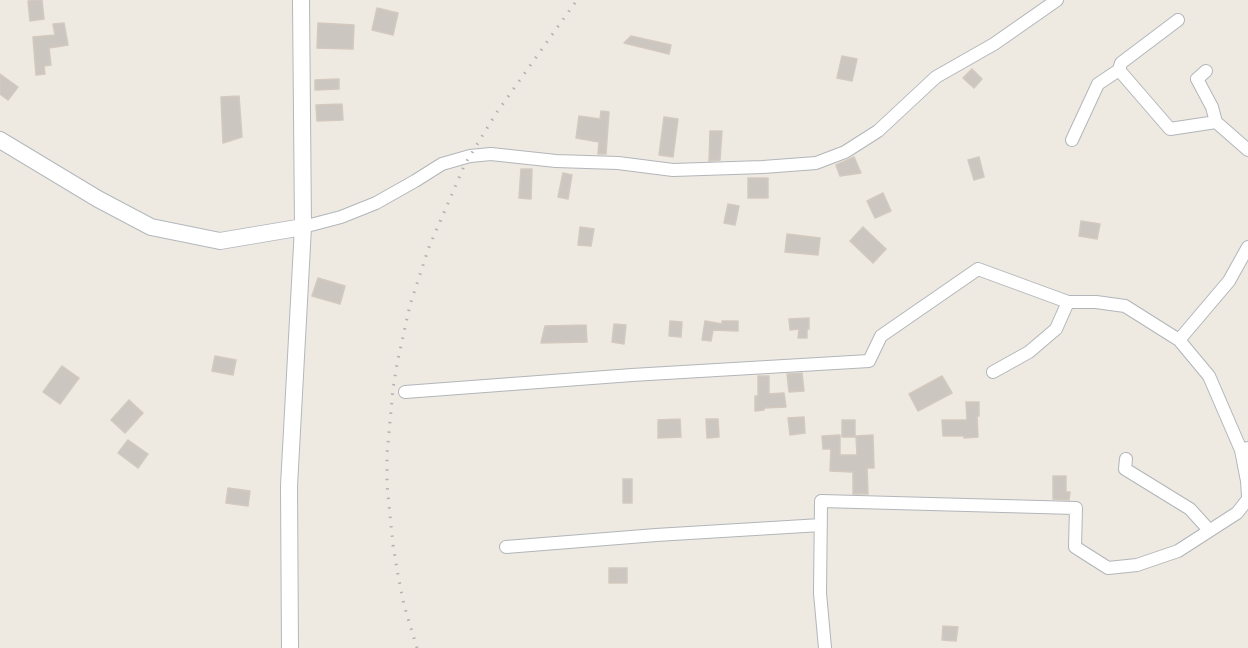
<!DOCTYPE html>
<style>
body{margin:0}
canvas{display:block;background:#eee9e1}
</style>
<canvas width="1248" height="648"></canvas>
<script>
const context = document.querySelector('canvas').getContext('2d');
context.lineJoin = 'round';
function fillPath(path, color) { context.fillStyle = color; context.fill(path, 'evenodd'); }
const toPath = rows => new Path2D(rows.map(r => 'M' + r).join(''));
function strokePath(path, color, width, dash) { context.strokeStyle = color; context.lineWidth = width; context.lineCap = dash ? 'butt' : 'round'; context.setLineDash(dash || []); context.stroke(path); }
const building = toPath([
 [42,0,44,19,30,21,28,1,42,0],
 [377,8,398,13,393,35,372,30,377,8],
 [64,23,68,45,49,48,51,65,44,66,45,74,36,75,33,37,55,35,53,24,64,23],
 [318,23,354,25,353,49,317,48,318,23],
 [631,36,671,45,669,54,624,43,631,36],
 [842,56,857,59,852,81,837,78,842,56],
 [972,69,982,79,974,88,963,78,972,69],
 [0,74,18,87,8,100,0,94,0,74],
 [339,79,339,89,315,90,315,80,339,79],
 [239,96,242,137,223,143,221,97,239,96],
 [342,104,343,120,317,121,316,105,342,104],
 [601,111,609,112,606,154,598,154,599,142,576,138,579,116,600,119,601,111],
 [664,117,678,119,673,157,659,155,664,117],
 [710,131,722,131,720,160,709,161,710,131],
 [854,157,861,173,840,176,836,165,854,157],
 [979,157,984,177,974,180,968,160,979,157],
 [521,169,532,169,531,199,519,198,521,169],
 [563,173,572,175,568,199,558,197,563,173],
 [748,178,768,178,768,198,748,198,748,178],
 [883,193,891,211,875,218,867,201,883,193],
 [728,204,739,206,735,225,724,223,728,204],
 [1081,221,1100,224,1097,239,1079,236,1081,221],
 [580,227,594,229,591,246,578,245,580,227],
 [863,227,886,249,873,263,850,241,863,227],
 [787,234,820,238,818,255,785,252,787,234],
 [318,278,345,286,340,304,312,296,318,278],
 [809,318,809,329,807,329,807,338,798,338,799,329,790,330,789,319,809,318],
 [670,321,682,322,681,337,669,336,670,321],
 [705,321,722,324,722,321,738,321,738,331,713,330,711,341,702,340,705,321],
 [614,324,626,325,624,344,612,342,614,324],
 [586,325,587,342,541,343,545,326,586,325],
 [215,356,236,360,233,375,212,371,215,356],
 [62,366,79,378,60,404,43,392,62,366],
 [802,373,804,391,789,392,787,374,802,373],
 [758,376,769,376,769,394,784,393,786,407,764,408,764,410,755,411,755,396,758,396,758,376],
 [942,376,952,393,918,411,909,394,942,376],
 [129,400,143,413,125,433,111,420,129,400],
 [966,402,979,402,979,416,977,416,978,437,964,438,964,436,943,436,942,420,967,420,966,402],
 [804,417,805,433,790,435,788,418,804,417],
 [680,419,681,437,658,438,658,420,680,419],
 [706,419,718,419,719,437,707,438,706,419],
 [842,420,855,420,855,437,842,437,842,420],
 [840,435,840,455,857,455,856,436,873,435,874,468,867,468,868,494,853,494,853,472,830,471,831,449,823,449,822,436,840,435],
 [128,440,148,454,138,468,118,453,128,440],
 [1053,476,1066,476,1066,492,1070,492,1069,500,1053,499,1053,476],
 [623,479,632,479,632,503,623,503,623,479],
 [228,488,250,491,248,506,226,503,228,488],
 [609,568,627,568,627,583,609,583,609,568],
 [943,626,958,627,956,641,942,640,943,626]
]);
const street = toPath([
 [1119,70,1121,63,1178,20],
 [1206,71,1197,79,1212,107,1216,122],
 [1072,140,1098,84,1119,70,1170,129,1216,122,1248,150],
 [303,227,341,217,376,203,415,181,442,164,470,156,491,154,556,161,618,163,673,170,763,167,816,163,845,152,878,131,936,77,994,44,1057,0],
 [1248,247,1229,281,1179,340,1209,376,1241,450,1248,448],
 [993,372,1029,352,1056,329,1068,302],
 [405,392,632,375,869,361,881,336,978,269,1068,302,1096,302,1125,306,1179,340],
 [1241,450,1247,481,1248,496],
 [1126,459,1125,469,1190,509,1209,530],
 [506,547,656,535,821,525],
 [825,648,820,593,821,501,1076,508,1075,547,1108,568,1137,565,1178,551,1237,513,1248,499]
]);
const secondary = toPath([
 [0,140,98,199,151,227,220,241,303,227],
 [290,648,289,486,303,227,301,0]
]);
const rail = toPath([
 [417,648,404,605,398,575,393,545,387,485,387,454,393,389,397,364,410,305,429,247,465,164,497,112,577,0]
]);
fillPath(building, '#cbc6c0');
strokePath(building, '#d3c9bf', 1.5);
strokePath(street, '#b2b6ba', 14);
strokePath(secondary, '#b3b8bd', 18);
strokePath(street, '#fff', 12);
strokePath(secondary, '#fff', 16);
strokePath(rail, '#b1b2b3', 3, [1.5, 8]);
</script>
